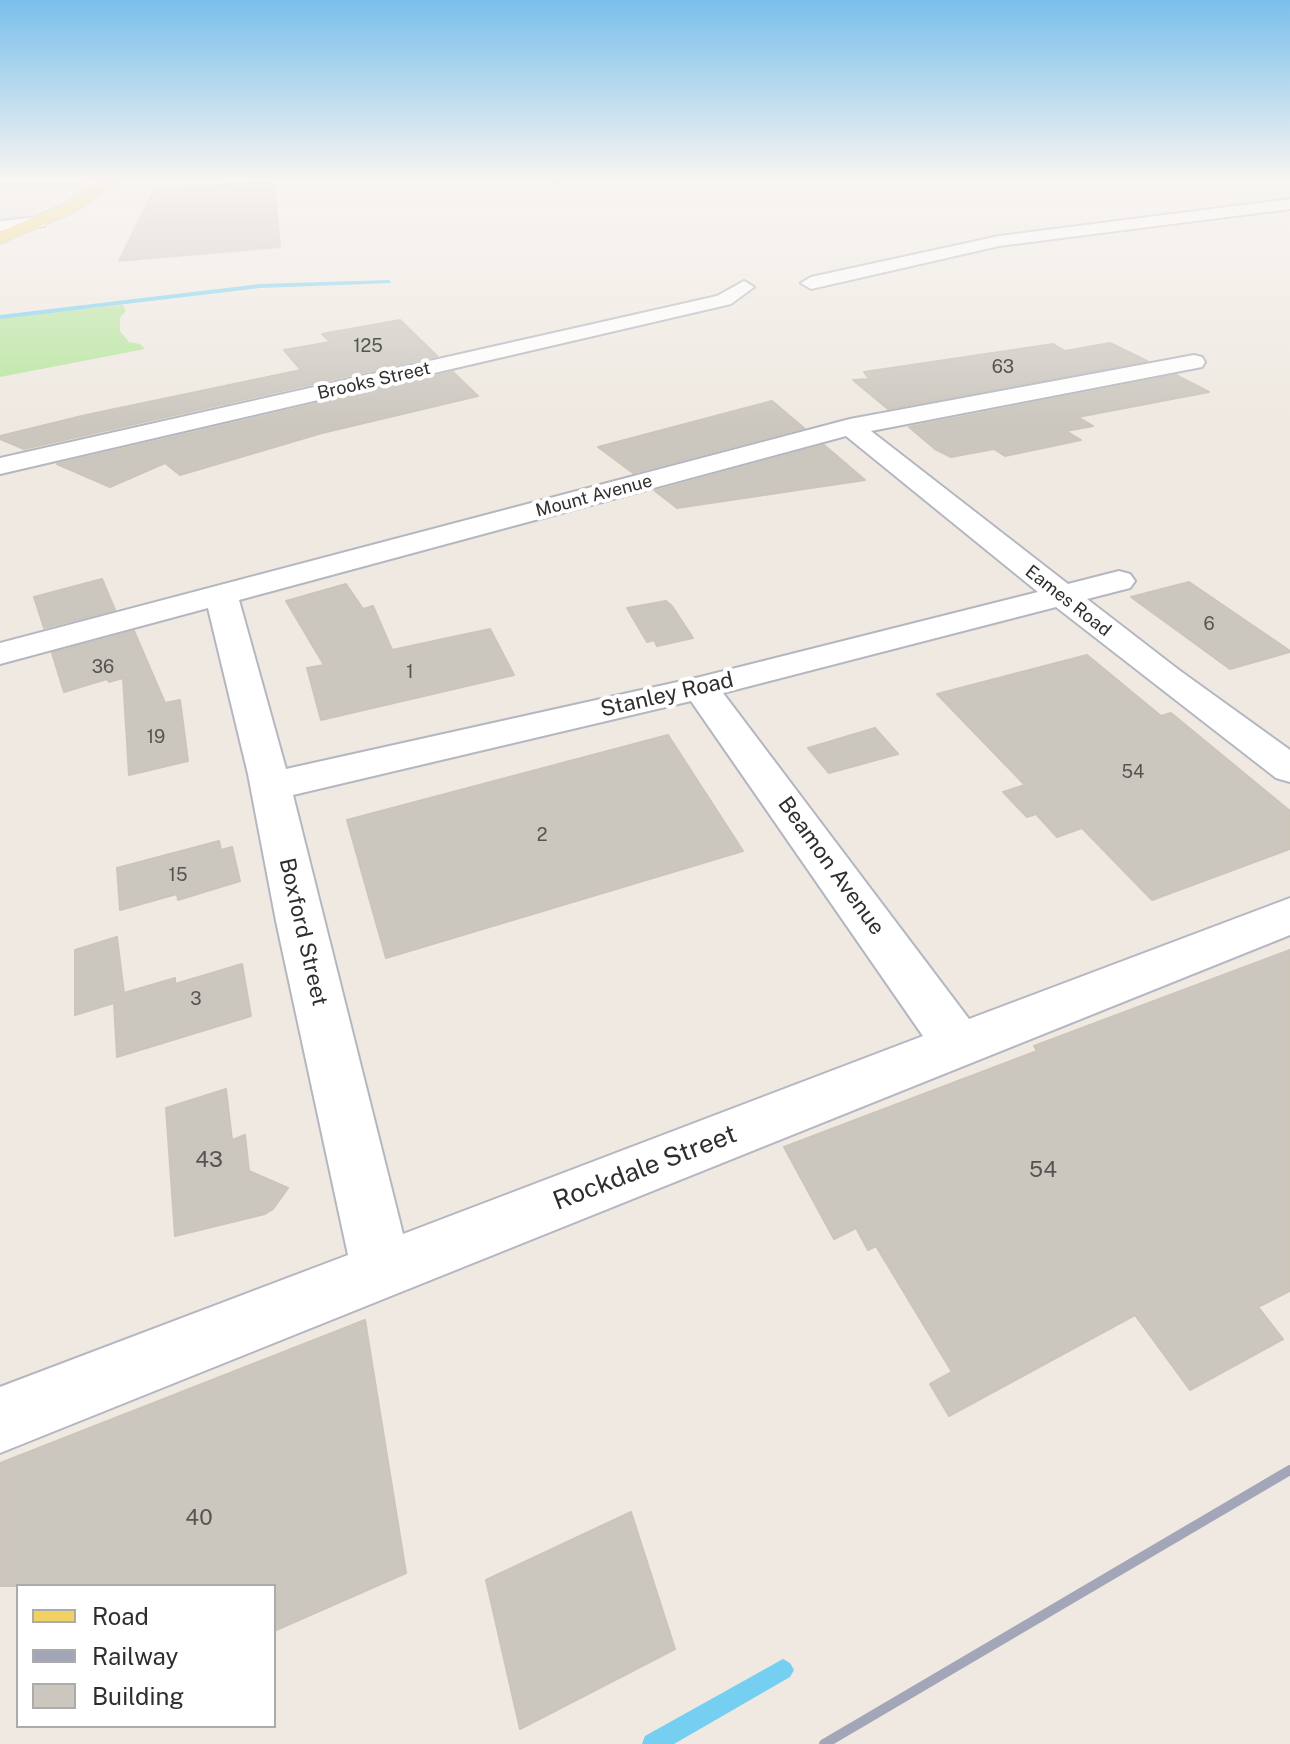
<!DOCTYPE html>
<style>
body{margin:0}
#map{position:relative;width:1290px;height:1744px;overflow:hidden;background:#efe9e1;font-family:"Public Sans",sans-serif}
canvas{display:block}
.legend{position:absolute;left:16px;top:1584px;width:260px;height:144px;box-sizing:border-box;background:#fff;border:2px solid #ababab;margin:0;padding:10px 14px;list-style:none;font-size:24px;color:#2e2e2e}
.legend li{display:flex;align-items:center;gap:16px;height:40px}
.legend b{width:40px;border:2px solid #ababab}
</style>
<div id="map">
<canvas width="1290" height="1744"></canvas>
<ul class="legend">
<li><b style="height:10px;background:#f2d163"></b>Road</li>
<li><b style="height:10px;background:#a3a6b8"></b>Railway</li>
<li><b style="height:22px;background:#cbc7bf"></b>Building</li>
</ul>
</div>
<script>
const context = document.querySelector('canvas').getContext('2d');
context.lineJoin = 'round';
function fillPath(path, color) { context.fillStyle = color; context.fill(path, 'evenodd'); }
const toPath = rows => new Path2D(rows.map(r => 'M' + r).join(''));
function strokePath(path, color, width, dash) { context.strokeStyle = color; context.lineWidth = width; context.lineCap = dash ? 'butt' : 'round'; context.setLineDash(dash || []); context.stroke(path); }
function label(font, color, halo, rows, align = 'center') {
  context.font = font + ' "Public Sans",sans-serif'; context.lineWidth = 8; context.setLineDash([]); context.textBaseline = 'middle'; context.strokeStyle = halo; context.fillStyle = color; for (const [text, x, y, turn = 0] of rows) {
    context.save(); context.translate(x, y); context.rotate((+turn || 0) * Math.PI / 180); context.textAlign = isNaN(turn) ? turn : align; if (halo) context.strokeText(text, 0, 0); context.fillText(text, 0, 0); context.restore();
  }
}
const industrial = toPath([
 [0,181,89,181,22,220,0,228]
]);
const green = toPath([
 [123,305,126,311,120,318,120,331,129,342,140,344,145,349,0,377,0,317]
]);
const stream = toPath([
 [561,181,555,184,553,183,555,181,561,181],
 [389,280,391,283,260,288,0,319,0,315,260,284,389,280],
 [783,1659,790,1663,794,1670,790,1677,674,1744,642,1744,645,1736,783,1659]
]);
const building = toPath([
 [274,182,280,247,119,261,155,188,274,182],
 [400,320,437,356,24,449,0,439,0,436,86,415,301,370,284,350,330,342,322,334,400,320],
 [1110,343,1147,361,888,409,853,380,869,379,864,372,1053,344,1065,351,1110,343],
 [453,372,478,396,322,433,180,475,165,463,110,487,57,464,453,372],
 [1176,375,1209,392,1078,417,1093,426,1066,431,1081,440,1005,456,994,449,951,457,935,449,909,427,1176,375],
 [772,401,804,428,633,473,598,447,772,401],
 [824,445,865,480,677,508,655,491,824,445],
 [102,579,115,610,44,628,34,597,102,579],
 [1189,582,1290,651,1290,652,1230,669,1131,597,1189,582],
 [346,584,363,609,373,606,392,650,490,629,514,675,321,720,307,668,324,665,286,601,346,584],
 [666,601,672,606,693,638,657,646,654,640,647,642,627,608,666,601],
 [134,631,165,703,180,700,188,761,129,775,123,678,109,682,107,679,64,692,52,653,134,631],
 [1087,655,1161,716,1171,713,1290,811,1290,849,1152,900,1082,828,1057,837,1036,814,1027,817,1003,792,1025,785,937,694,1087,655],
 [875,728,898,754,829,773,808,748,875,728],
 [668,735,743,851,386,958,347,820,668,735],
 [219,841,221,850,232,847,240,881,178,900,177,894,120,910,117,868,219,841],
 [117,937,124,993,175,978,175,984,242,964,251,1016,117,1057,114,1003,75,1015,75,950,117,937],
 [1290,950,1290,1291,1258,1307,1283,1339,1190,1390,1135,1315,949,1416,930,1384,952,1372,876,1246,868,1250,856,1228,834,1239,784,1147,1037,1051,1034,1046,1290,950],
 [226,1089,232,1140,245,1135,249,1171,288,1188,273,1209,265,1214,175,1236,166,1108,226,1089],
 [365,1320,406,1573,274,1631,274,1586,0,1586,0,1463,365,1320],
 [631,1512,675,1649,520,1729,486,1580,631,1512]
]);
const minor = toPath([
 [1290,199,1290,209,999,246,811,289,801,283,811,277,999,236,1290,199],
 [38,217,46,222,44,226,0,231,0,221,38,217],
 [744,281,754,287,731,304,0,474,0,458,717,296,744,281],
 [1194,355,1202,357,1205,362,1202,367,871,431,1068,584,1119,571,1130,574,1135,581,1130,588,1087,599,1179,670,1290,750,1290,782,1276,778,1056,607,723,693,969,1019,1290,898,1290,935,0,1453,0,1387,348,1255,276,921,248,774,208,608,0,664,0,643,850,419,1194,355],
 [846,436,1038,592,700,677,286,769,239,600,846,436],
 [691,701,923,1036,403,1234,293,795,691,701]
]);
const major = toPath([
 [100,181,118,181,75,211,0,243,0,232,63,205,100,181]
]);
const rail = toPath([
 [824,1744,1290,1470]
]);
const numberNames = [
 ["125",368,346],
 ["63",1003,367],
 ["6",1209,624],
 ["36",103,667],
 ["1",410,672],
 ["19",156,737],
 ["54",1133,772],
 ["2",542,835],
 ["15",178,875],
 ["3",196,999]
];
const farStreetnames = [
 ["Brooks Street",374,381,-13],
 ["Mount Avenue",594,496,-15],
 ["Eames Road",1068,601,38]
];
const streetNames = [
 ["Stanley Road",667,695,-13],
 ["Beamon Avenue",831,866,54],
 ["Boxford Street",303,932,77]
];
const nearNumbernames = [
 ["43",209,1160],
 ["54",1043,1170],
 ["40",199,1518]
];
const nearStreetnames = [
 ["Rockdale Street",645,1168,-21]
];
fillPath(industrial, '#e3e1e8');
fillPath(green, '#b6e59e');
fillPath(stream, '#75cff0');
fillPath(building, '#cbc7bf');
strokePath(building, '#cbc5ba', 2);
strokePath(minor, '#b4b7c1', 4);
strokePath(major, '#c9c9c9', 4);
fillPath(minor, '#fff');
fillPath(major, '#f2d163');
strokePath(rail, '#a3a6b8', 10);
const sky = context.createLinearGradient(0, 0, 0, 426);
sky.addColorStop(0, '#7abfeb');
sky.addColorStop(0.42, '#f8f5f2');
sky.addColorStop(1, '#f8f5f200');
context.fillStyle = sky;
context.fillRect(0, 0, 1290, 426);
label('18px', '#555452', null, numberNames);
label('18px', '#2e2e2e', '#fff', farStreetnames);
label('22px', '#2e2e2e', '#fff', streetNames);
label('22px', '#555452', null, nearNumbernames);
label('26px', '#2e2e2e', '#fff', nearStreetnames);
</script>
